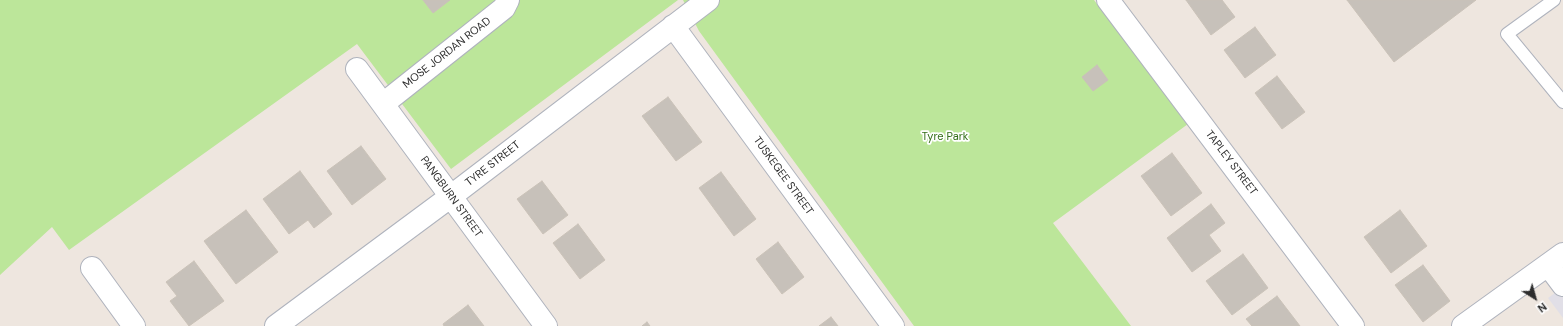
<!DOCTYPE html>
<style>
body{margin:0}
#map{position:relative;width:1563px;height:326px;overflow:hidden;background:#eee6df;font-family:"DM Sans",sans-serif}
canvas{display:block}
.north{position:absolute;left:1515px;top:278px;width:40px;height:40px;-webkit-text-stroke:3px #fff;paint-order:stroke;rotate:143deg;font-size:11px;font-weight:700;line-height:16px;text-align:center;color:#2d2d2d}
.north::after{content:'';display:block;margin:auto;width:14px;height:18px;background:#2d2d2d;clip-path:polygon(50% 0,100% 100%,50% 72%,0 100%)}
</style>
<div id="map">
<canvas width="1563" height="326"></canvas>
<div class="north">N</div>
</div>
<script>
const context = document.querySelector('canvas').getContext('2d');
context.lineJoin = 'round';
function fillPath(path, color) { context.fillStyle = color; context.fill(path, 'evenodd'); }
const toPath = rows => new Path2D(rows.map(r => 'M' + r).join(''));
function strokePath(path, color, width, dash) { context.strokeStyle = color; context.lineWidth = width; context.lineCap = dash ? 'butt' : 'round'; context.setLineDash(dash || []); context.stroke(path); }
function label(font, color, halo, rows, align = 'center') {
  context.font = font + ' "DM Sans",sans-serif'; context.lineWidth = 3.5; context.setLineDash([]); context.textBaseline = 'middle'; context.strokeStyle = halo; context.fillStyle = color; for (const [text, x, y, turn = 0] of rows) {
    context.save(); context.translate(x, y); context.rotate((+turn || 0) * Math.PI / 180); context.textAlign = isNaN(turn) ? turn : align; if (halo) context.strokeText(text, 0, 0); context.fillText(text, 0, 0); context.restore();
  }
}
const industrial = toPath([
 [1563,287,1563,318,1548,298]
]);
const green = toPath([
 [0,0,678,0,451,169,357,44,69,250,52,227,0,275],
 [683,0,1094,0,1188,124,1053,223,1131,326,914,326,699,31]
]);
const building = toPath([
 [423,0,450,0,433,13,423,0],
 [1186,0,1222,0,1235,17,1211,35,1186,0],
 [1347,0,1476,0,1394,62,1347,0],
 [1255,27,1276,55,1245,78,1224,50,1255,27],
 [1097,65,1108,80,1093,91,1082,77,1097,65],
 [1277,76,1305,112,1282,129,1255,93,1277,76],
 [668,97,702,142,676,161,642,116,668,97],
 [361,146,386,179,352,205,327,171,361,146],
 [1172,153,1202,193,1171,216,1141,176,1172,153],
 [300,171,332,214,314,228,308,220,289,234,263,199,300,171],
 [721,172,756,219,734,236,699,188,721,172],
 [542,181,568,215,543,234,517,199,542,181],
 [1211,204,1225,223,1209,235,1221,251,1192,272,1167,238,1211,204],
 [246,210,278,252,236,284,204,241,246,210],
 [1400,210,1427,246,1391,273,1364,237,1400,210],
 [578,224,605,260,580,279,553,243,578,224],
 [778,242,804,277,782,294,756,259,778,242],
 [1243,254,1268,288,1232,315,1206,281,1243,254],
 [194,261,224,301,189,326,170,301,177,296,166,282,194,261],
 [1423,265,1450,301,1423,322,1395,285,1423,265],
 [1277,296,1300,326,1252,326,1246,319,1277,296],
 [468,305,484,326,444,326,443,324,468,305],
 [831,317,838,326,819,326,831,317],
 [647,322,650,326,642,326,647,322]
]);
const lane = toPath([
 [1554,0,1507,34,1563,102]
]);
const street = toPath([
 [1108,0,1353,326],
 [673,26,893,326],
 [357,69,546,326],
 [383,104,504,8,508,0],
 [1548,265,1563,285],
 [92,268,134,326],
 [276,326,450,197,708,0],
 [1463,326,1563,254]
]);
const streetNames = [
 ["MOSE JORDAN ROAD",447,53,-38],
 ["TAPLEY STREET",1231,163,53],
 ["TYRE STREET",493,164,-38],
 ["TUSKEGEE STREET",783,176,54],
 ["PANGBURN STREET",451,197,54]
];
const parkNames = [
 ["Tyre Park",945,137]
];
fillPath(industrial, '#e1dfe7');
fillPath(green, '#bce69a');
fillPath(building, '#c7c1ba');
strokePath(building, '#cac2b8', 1);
strokePath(lane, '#afb3bd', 14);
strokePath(street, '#afb3bd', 24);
strokePath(lane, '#fff', 12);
strokePath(street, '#fff', 22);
label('11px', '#2d2d2d', '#fff', streetNames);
label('11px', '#336e18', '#fff', parkNames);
</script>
